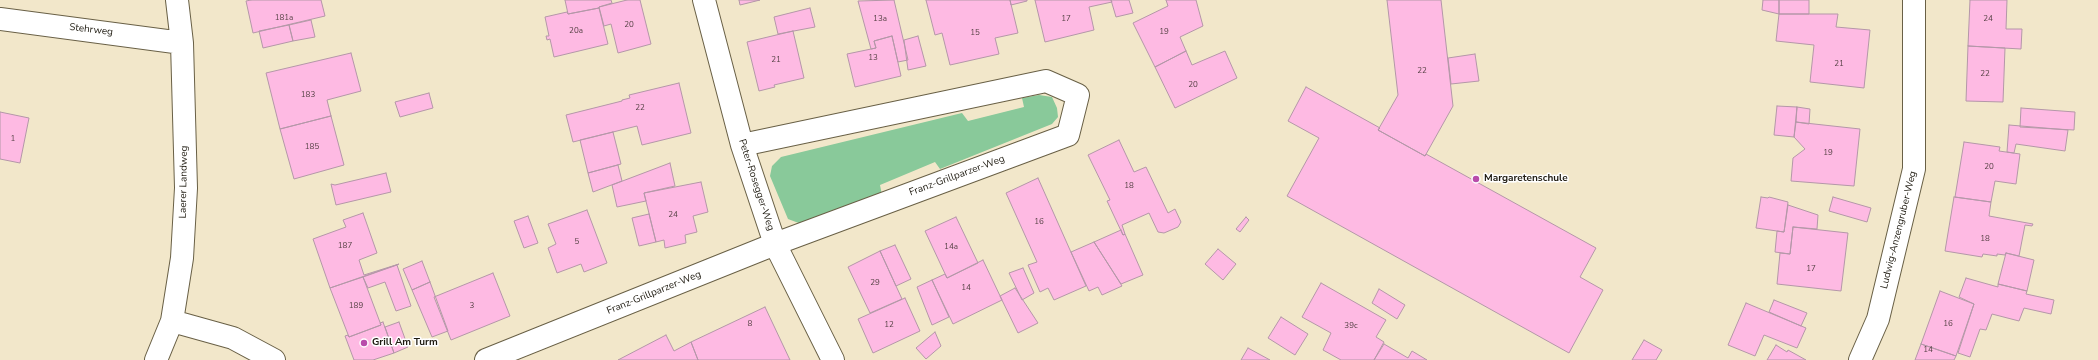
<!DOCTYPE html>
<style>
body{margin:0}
canvas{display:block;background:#f2e7ca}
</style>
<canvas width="2098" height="360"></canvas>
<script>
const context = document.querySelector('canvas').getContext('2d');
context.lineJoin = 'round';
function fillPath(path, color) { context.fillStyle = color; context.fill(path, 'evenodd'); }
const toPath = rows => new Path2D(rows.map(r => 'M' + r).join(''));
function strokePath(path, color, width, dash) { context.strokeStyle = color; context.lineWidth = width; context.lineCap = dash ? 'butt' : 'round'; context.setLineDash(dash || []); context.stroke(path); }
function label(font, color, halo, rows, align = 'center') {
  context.font = font + ' "Nunito Sans",sans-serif'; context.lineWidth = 3; context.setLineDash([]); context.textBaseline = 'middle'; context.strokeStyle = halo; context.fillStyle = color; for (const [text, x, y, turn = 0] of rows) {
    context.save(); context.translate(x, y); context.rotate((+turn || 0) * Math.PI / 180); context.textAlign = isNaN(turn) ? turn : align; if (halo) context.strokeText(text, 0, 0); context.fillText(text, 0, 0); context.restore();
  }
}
const green = toPath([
 [1039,95,1052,97,1057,108,1058,117,1052,124,940,169,935,162,880,185,882,195,804,225,788,219,770,176,772,166,781,157,962,113,968,121,1024,107,1022,98]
]);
const building = toPath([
 [251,0,321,0,325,16,253,33,246,1,251,0],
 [565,0,611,0,612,3,599,7,599,8,568,14,565,0],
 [627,0,640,0,651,44,618,53,611,24,604,26,599,7,627,0],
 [739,0,760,0,740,5,739,0],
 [894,0,908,60,898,62,892,36,874,41,876,48,871,49,858,1,894,0],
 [926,0,1010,0,1018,33,995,38,999,54,950,65,942,33,935,35,926,0],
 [1010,0,1027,0,1027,1,1011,5,1010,0],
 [1035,0,1111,0,1112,2,1089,7,1094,30,1045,42,1035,0],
 [1111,0,1129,0,1133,13,1116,17,1111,0],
 [1166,0,1196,0,1203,26,1180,37,1186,51,1155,67,1133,23,1168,6,1166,0],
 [1387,0,1441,0,1453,106,1425,156,1378,130,1398,95,1387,0],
 [1763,0,1779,0,1779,14,1762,10,1763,0],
 [1779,0,1809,0,1809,14,1779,14,1779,0],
 [1970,0,2007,0,2006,29,2022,29,2021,49,1968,46,1970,0],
 [599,8,608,44,554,57,550,39,547,40,546,36,549,36,545,17,567,12,568,14,599,8],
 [810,8,815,27,778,34,774,17,810,8],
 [1779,14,1838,14,1836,27,1870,30,1864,88,1810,82,1814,45,1776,41,1779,14],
 [311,20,315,37,293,41,289,25,311,20],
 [289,25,293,41,263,48,259,31,289,25],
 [793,31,804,78,774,85,775,87,759,91,747,42,793,31],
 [892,36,901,76,855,87,847,54,876,48,874,41,892,36],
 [918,36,926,66,908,70,904,40,918,36],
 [1968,46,2005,48,2003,102,1966,101,1968,46],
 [1186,51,1192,65,1225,51,1237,78,1175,108,1155,67,1186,51],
 [351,53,361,91,327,100,331,116,280,129,266,73,351,53],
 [1475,54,1479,81,1451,84,1448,58,1475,54],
 [679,83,691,133,642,145,637,126,573,142,566,115,622,101,622,100,630,98,629,95,679,83],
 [1306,87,1380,128,1378,130,1425,156,1426,154,1596,248,1580,277,1603,290,1569,353,1287,196,1319,138,1288,121,1306,87],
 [429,93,433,108,400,117,395,102,429,93],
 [1777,106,1797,107,1794,137,1774,135,1777,106],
 [1797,107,1810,109,1809,124,1796,122,1797,107],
 [2021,108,2075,112,2074,130,2020,127,2021,108],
 [0,112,29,118,20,163,0,159,0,112],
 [331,116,344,165,294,179,280,129,331,116],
 [1796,122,1860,129,1854,186,1791,181,1793,158,1805,149,1794,137,1796,122],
 [2009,125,2068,130,2065,151,2016,144,2014,153,2007,152,2009,125],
 [613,132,621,164,588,173,580,140,613,132],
 [1119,140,1134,172,1146,167,1168,213,1175,209,1181,222,1178,227,1164,233,1158,232,1149,213,1122,225,1125,234,1123,235,1107,201,1110,200,1088,155,1119,140],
 [1964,142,2000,147,1999,151,2020,154,2016,184,1995,181,1991,202,1955,197,1964,142],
 [670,163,675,186,644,193,646,201,617,207,612,185,670,163],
 [618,165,622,181,593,192,588,173,618,165],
 [386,173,391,192,336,205,331,184,335,185,386,173],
 [1038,178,1086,286,1054,300,1048,288,1040,292,1028,265,1037,262,1006,193,1038,178],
 [701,182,708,212,693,216,697,232,685,235,686,243,665,248,664,240,656,242,644,193,701,182],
 [1761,197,1768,198,1769,197,1788,202,1784,232,1756,228,1761,197],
 [1833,197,1871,208,1867,222,1829,211,1833,197],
 [1954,197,1991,202,1989,216,2033,224,2032,226,2025,225,2019,256,2006,253,2005,255,1997,254,1997,256,1983,254,1982,257,1945,251,1954,197],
 [1788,205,1818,215,1817,229,1793,227,1790,254,1775,252,1777,231,1784,232,1788,205],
 [587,210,607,263,584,272,581,264,557,273,548,248,556,244,548,224,587,210],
 [363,213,377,253,359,260,364,275,399,264,330,288,313,239,346,227,343,220,363,213],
 [649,214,656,242,639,246,632,218,649,214],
 [528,216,538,243,524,248,514,221,528,216],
 [956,217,978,263,947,278,925,231,956,217],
 [1246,217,1249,220,1240,232,1236,229,1246,217],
 [1793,227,1848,233,1841,291,1777,284,1780,253,1790,254,1793,227],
 [1121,230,1123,235,1125,234,1143,275,1121,284,1094,242,1121,230],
 [1094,242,1122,286,1102,295,1098,287,1089,291,1071,252,1094,242],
 [895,245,911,279,896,286,880,251,895,245],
 [1218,249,1236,264,1223,280,1205,264,1218,249],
 [880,251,902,299,870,313,848,267,880,251],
 [2006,253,2034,260,2027,291,1998,284,2006,253],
 [983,260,1002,300,953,324,932,280,945,274,947,278,983,260],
 [422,261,430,282,412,290,403,269,422,261],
 [397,265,411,306,396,311,385,282,368,288,363,277,397,265],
 [1023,268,1034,293,1022,300,1009,273,1023,268],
 [493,273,510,316,451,340,434,297,493,273],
 [363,277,381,325,349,337,330,288,363,277],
 [1966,278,1998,287,1998,284,2027,291,2026,294,2054,300,2051,314,2024,308,2019,321,1992,314,1986,330,1980,329,1970,357,1958,353,1974,304,1959,297,1966,278],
 [932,280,949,317,932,325,917,287,932,280],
 [430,282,448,331,432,337,412,290,430,282],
 [1321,283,1386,320,1376,337,1384,342,1374,360,1341,360,1323,350,1331,333,1302,317,1321,283],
 [1015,288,1038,323,1018,333,1000,296,1015,288],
 [1379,289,1405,305,1397,319,1372,303,1379,289],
 [1940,291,1974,304,1956,356,1921,344,1940,291],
 [905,298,920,331,873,353,858,319,905,298],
 [1774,300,1807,313,1801,326,1769,312,1774,300],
 [1746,303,1806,328,1797,348,1764,335,1755,356,1728,345,1746,303],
 [765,307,790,360,698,360,691,342,765,307],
 [1281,317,1308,334,1295,355,1268,338,1281,317],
 [383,322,394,353,373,360,354,360,345,336,348,335,349,337,381,325,380,323,383,322],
 [399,322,408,347,394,353,385,327,399,322],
 [935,332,941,346,926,359,916,348,935,332],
 [666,335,674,351,691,342,698,360,618,360,666,335],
 [1644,340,1662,350,1656,360,1632,360,1644,340],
 [1384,344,1408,358,1412,351,1427,360,1374,360,1384,344],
 [1921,344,1956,356,1954,360,1915,360,1921,344],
 [1776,345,1787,352,1788,350,1806,360,1767,360,1776,345],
 [1248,348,1270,360,1241,360,1248,348]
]);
const minor = toPath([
 [704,0,742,145,775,244,833,360],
 [0,19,182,43],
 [172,321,233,338,274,360],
 [156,360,172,321,182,258,186,188,182,43,177,0],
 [486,360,775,244,1068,135,1078,95,1046,81,742,145],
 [1860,360,1878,319,1914,169,1914,0]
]);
const markers = [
 [1476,179,4,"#b84cab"],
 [364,343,4,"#b84cab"]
];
const numberNames = [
 ["181a",284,18],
 ["13a",880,19],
 ["17",1066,19],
 ["24",1988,19],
 ["20",629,25],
 ["20a",576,31],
 ["19",1164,32],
 ["15",975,33],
 ["13",873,58],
 ["21",776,60],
 ["21",1839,64],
 ["22",1422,71],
 ["22",1985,74],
 ["20",1193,85],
 ["183",308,95],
 ["22",640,108],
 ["1",13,139],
 ["185",312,147],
 ["19",1828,153],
 ["20",1989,167],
 ["18",1129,186],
 ["24",673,215],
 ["16",1039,222],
 ["18",1985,239],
 ["5",577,242],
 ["187",345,246],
 ["14a",951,247],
 ["17",1811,269],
 ["29",875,283],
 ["14",966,288],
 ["189",356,306],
 ["3",472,306],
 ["8",750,324],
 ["16",1948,324],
 ["12",889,325],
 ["39c",1351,326],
 ["14",1928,350]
];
const streetNames = [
 ["Stehrweg",91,30,7],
 ["Franz-Grillparzer-Weg",957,176,-20],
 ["Laerer Landweg",184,182,-89],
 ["Peter-Rosegger-Weg",756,185,72],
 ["Ludwig-Anzengruber-Weg",1899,230,-76],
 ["Franz-Grillparzer-Weg",654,293,-22]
];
const poiNames = [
 ["Margaretenschule",1484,179],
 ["Grill Am Turm",372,343]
];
fillPath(green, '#89c99a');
fillPath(building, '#febae3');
strokePath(building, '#b497a8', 1);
strokePath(minor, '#696046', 24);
strokePath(minor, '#fff', 22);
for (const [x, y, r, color] of markers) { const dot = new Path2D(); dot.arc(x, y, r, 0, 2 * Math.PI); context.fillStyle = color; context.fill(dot); strokePath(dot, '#fff', 1.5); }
label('8px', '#574346', null, numberNames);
label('10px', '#1f1b11', '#fff', streetNames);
label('bold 10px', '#1f1b11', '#fff', poiNames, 'left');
</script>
